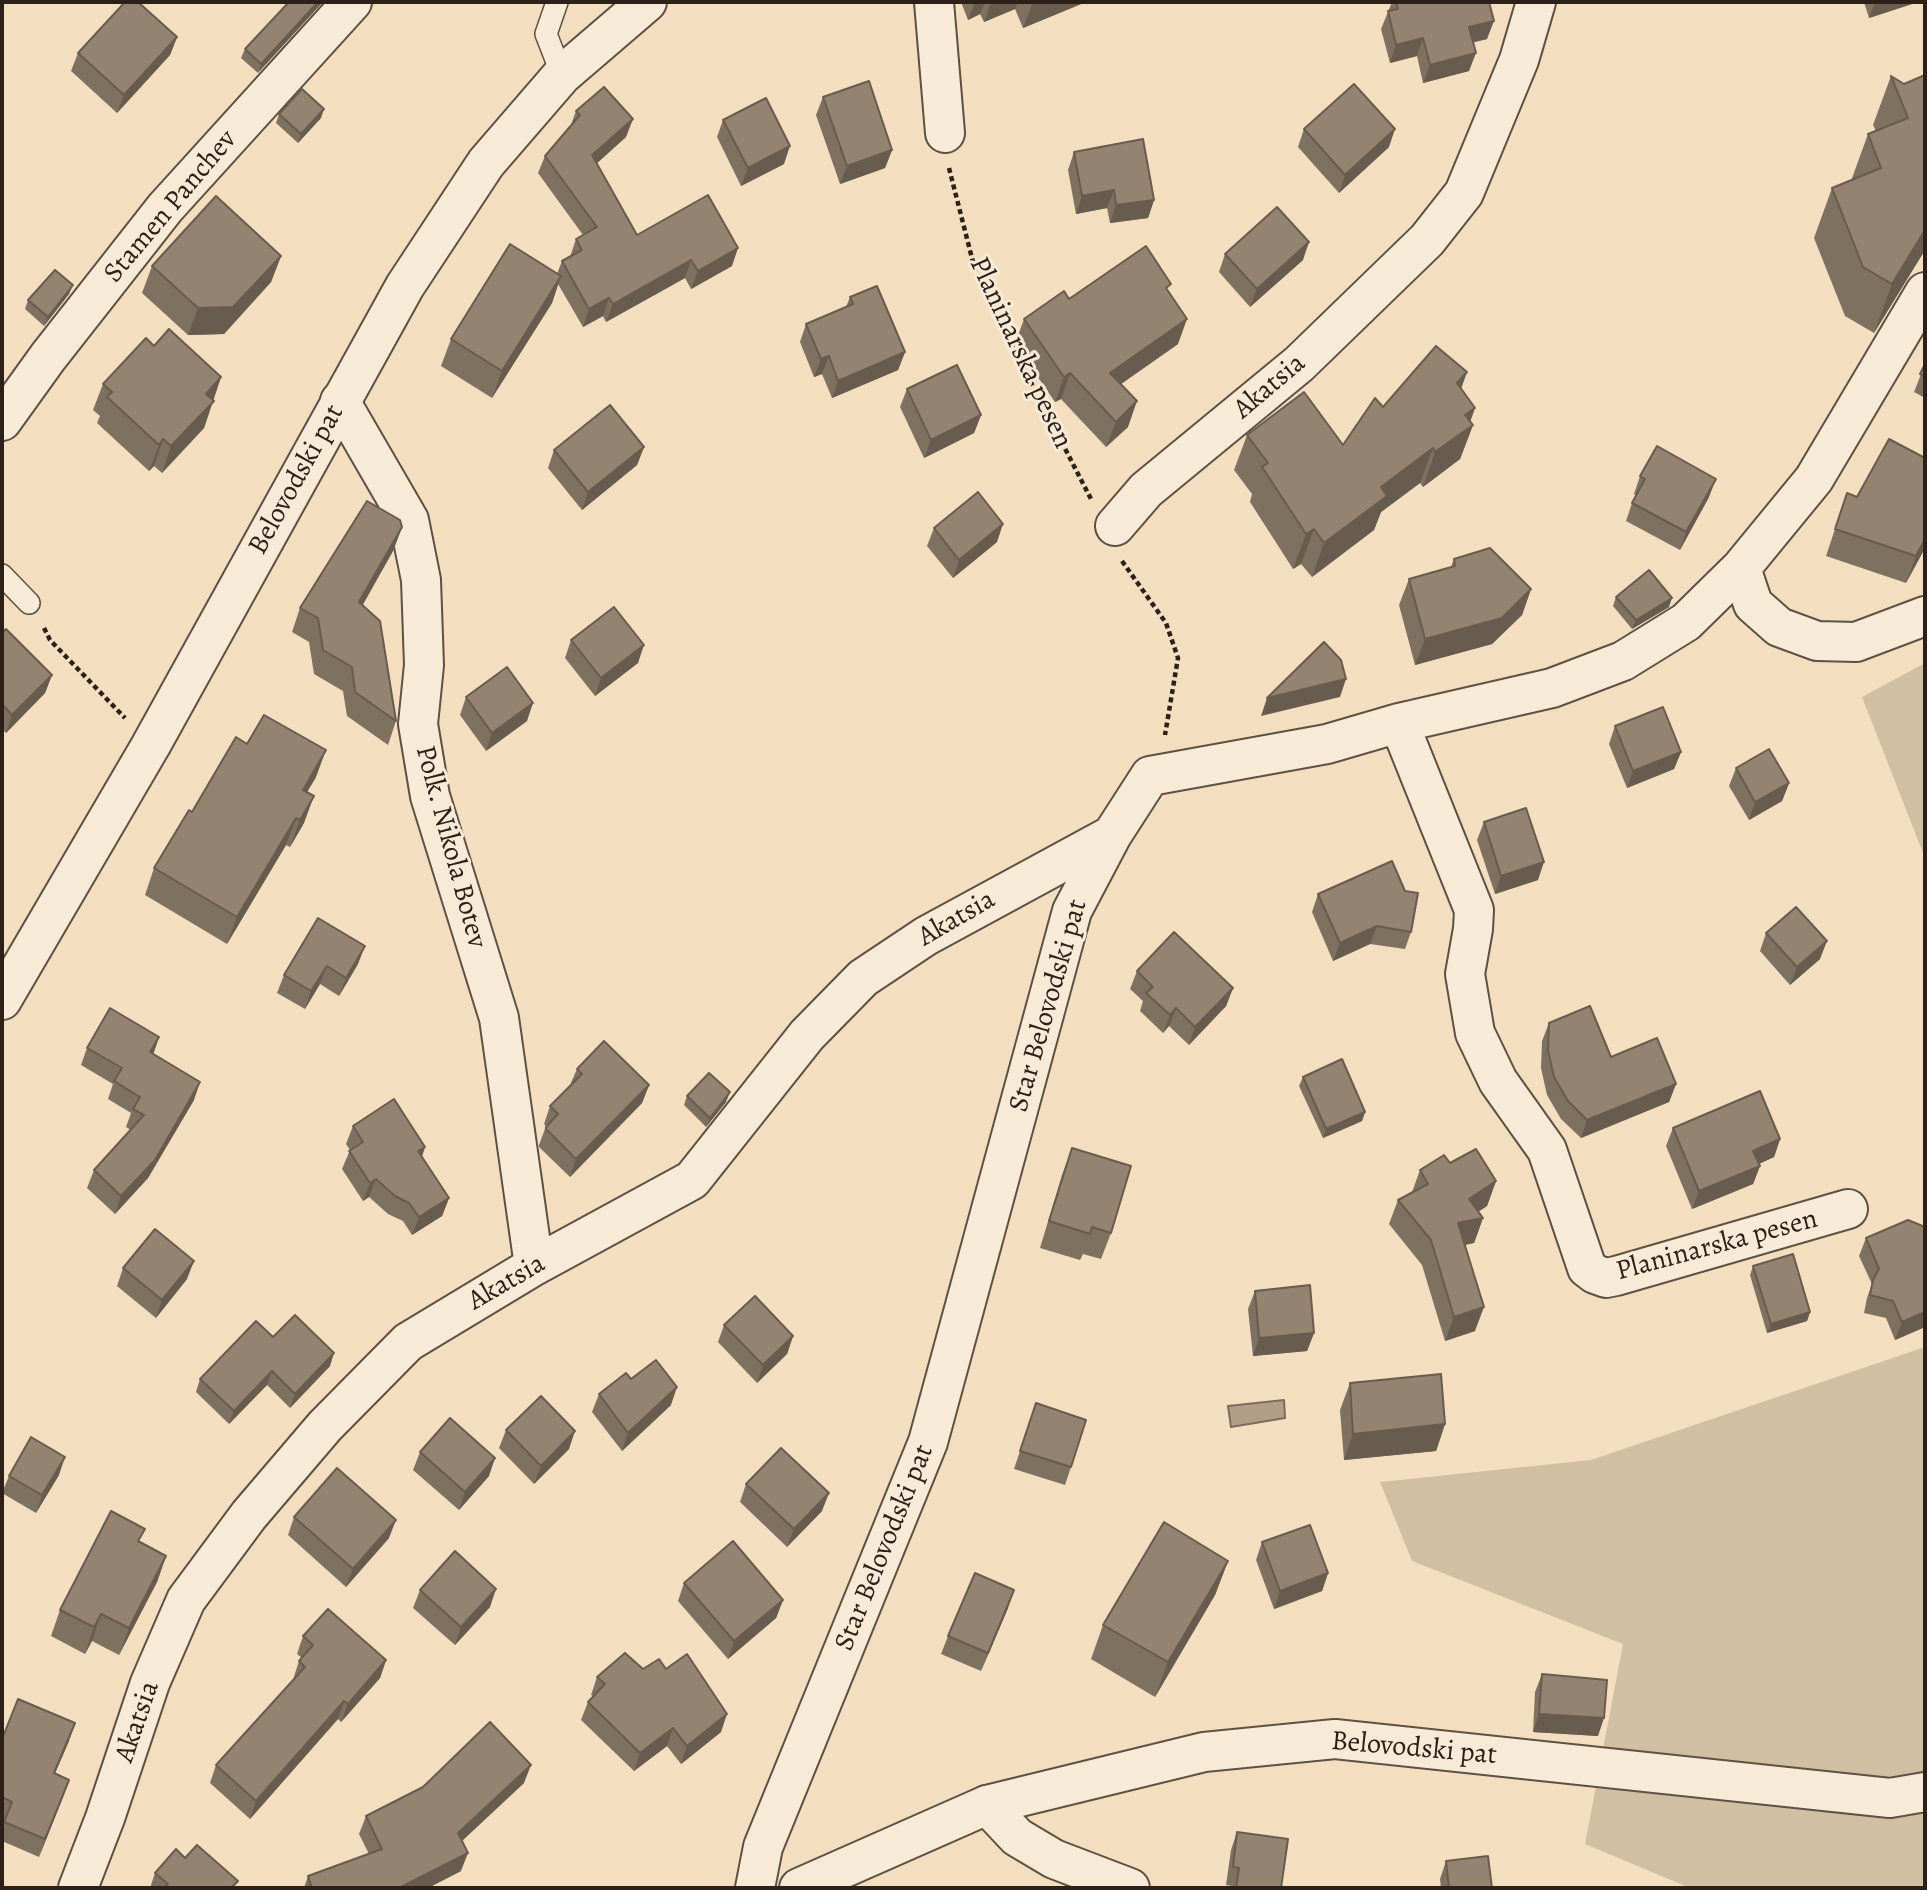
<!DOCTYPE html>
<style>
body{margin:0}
#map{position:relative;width:1927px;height:1890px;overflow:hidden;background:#f3dfc0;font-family:Alegreya,serif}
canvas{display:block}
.frame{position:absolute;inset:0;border:4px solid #2d2019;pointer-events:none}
</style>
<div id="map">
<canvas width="1927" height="1890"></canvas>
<div class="frame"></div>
</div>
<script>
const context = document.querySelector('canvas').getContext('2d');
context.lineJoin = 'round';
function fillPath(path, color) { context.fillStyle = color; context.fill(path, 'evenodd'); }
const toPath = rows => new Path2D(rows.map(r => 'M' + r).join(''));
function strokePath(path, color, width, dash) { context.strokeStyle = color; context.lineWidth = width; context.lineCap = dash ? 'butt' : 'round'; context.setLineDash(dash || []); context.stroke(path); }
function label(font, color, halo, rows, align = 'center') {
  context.font = font + ' Alegreya,serif'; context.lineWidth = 6; context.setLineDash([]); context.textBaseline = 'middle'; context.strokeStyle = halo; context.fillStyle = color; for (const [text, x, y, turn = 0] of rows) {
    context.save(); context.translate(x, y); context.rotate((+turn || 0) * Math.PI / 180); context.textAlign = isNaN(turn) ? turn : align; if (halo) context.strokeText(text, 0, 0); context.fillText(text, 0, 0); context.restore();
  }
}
const green = toPath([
 [1925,663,1925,858,1862,697],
 [1925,1347,1925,1888,1690,1888,1585,1844,1623,1644,1412,1561,1380,1482,1591,1460]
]);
const water = toPath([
 [1284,1400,1285,1418,1231,1427,1228,1406,1284,1400]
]);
const path = toPath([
 [949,168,977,278,1091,499],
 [1122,561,1166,623,1178,658,1165,735],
 [44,628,50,640,125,718]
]);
const service = toPath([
 [557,2,546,34,562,75],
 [2,575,29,603]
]);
const minor = toPath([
 [934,2,945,133],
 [340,401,409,520,421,580,424,665,418,724,430,796,499,1018,534,1266],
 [2,421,48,357,165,208,352,2],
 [1115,526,1146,490,1299,364,1427,240,1464,193,1519,60,1536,2],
 [1741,568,1753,604,1779,627,1817,641,1856,642,1925,616],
 [1399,723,1474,910,1473,929,1465,974,1475,1033,1498,1081,1547,1150,1587,1268,1595,1274,1606,1278,1616,1276,1848,1209],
 [987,1805,1017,1837,1054,1859,1130,1888],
 [78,1888,105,1818,150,1683,186,1600,249,1515,325,1426,408,1342,534,1266,692,1180,807,1035,863,978,926,936,1112,835],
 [755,1888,763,1847,928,1442,1072,911,1112,835,1150,776,1327,744,1399,723,1552,688,1623,661,1686,622,1741,568,1814,479,1925,292]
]);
const tertiary = toPath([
 [2,1000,151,745,405,286,486,163,562,75,647,2],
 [799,1888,987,1805,1204,1752,1335,1739,1890,1798,1925,1792]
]);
const wall = toPath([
 [289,2,258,73,241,58,245,49],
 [961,2,1086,2,1023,28,1015,9,984,22,980,14,968,20],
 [1392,2,1489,2,1487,39,1473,42,1469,71,1423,83,1417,56,1390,63,1381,29],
 [1864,2,1912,2,1912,4,1869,18],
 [177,37,170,55,117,113,71,71,78,53],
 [1891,76,1904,84,1925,250,1874,333,1845,316,1814,238,1832,188,1851,181,1868,134,1876,131,1873,125],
 [823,97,892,150,885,168,840,184,816,115],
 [576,111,626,137,597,163,637,235,732,266,691,289,685,278,606,322,603,316,583,327,558,284,552,303,492,398,441,366,451,339,557,274,562,261,570,257,576,239,583,235,538,173,545,156,571,125],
 [279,114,321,118,298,143,276,123],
 [723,120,784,164,741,186,717,137],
 [1304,129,1389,147,1339,193,1298,147],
 [1074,152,1154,200,1148,218,1110,223,1107,208,1076,214,1068,170],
 [1225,254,1303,260,1250,307,1219,272],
 [281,256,271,282,224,334,188,335,142,293,152,266],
 [1169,291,1178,344,1121,384,1128,427,1106,447,1061,399,1055,402,1015,344,1024,319,1069,299],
 [69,294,44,326,25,309,28,300],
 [850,297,905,352,898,370,832,398,822,374,814,377,800,342,806,324,846,307],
 [154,346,221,377,204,428,162,473,154,466,149,471,97,423,100,416,93,410,103,384],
 [1925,364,1925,398,1914,392],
 [1467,372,1461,389,1475,408,1470,421,1473,425,1460,459,1423,487,1420,483,1381,512,1374,530,1312,577,1301,564,1293,569,1250,502,1252,494,1234,470,1247,435,1343,445,1383,407],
 [907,389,981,415,974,433,924,458,900,407],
 [644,447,637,465,582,510,548,468,554,450],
 [1640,476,1709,497,1680,550,1626,521,1632,503,1636,496,1634,494],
 [1847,493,1857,497,1925,548,1906,583,1826,556],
 [402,527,393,551,362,605,396,721,388,745,347,716,343,691,314,674,309,642,292,632,300,608],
 [934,528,997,542,953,578,927,546],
 [1454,559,1531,589,1522,615,1492,644,1415,665,1399,605,1409,579,1451,567],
 [1616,597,1669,607,1632,629,1613,606],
 [2,633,52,675,45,693,6,733,2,729],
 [571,640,638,663,595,696,565,658],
 [466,697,527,721,486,751,460,715],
 [1615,726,1681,752,1674,769,1627,788,1609,744],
 [247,744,316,777,307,792,304,823,290,847,286,845,227,944,145,895,154,868,192,812],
 [1736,768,1789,783,1782,801,1749,820,1729,786],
 [1484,822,1538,880,1495,894,1477,840],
 [1318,894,1411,932,1405,949,1370,944,1333,961,1312,912],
 [318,918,358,964,339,996,320,984,305,1009,277,993,284,975],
 [1766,933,1820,959,1790,985,1760,951],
 [1137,971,1233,988,1226,1006,1189,1045,1169,1026,1163,1033,1140,1011,1143,1001,1130,989],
 [1549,1023,1611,1057,1676,1084,1669,1102,1581,1138,1561,1119,1547,1095,1541,1068,1542,1041],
 [159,1037,153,1054,194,1100,148,1178,115,1214,87,1188,94,1170,131,1130,126,1127,131,1113,108,1099,113,1084,81,1065,87,1048],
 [577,1069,649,1085,642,1103,570,1177,539,1147,539,1145,546,1126,544,1124,550,1106,570,1085],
 [1303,1077,1365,1112,1362,1121,1323,1138,1299,1086],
 [687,1096,726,1102,706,1127,684,1105],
 [353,1126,425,1147,422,1156,449,1198,442,1216,412,1235,403,1221,388,1214,369,1197,363,1201,342,1169,350,1150,346,1144],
 [1673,1128,1780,1139,1774,1157,1759,1164,1760,1166,1753,1184,1692,1209,1666,1146],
 [1072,1148,1111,1233,1101,1259,1083,1254,1080,1260,1040,1248,1062,1175],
 [1450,1163,1496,1181,1487,1206,1478,1212,1483,1218,1474,1243,1465,1245,1475,1331,1445,1341,1422,1265,1389,1224,1398,1200,1412,1192,1420,1170],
 [1925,1227,1925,1327,1895,1340,1886,1318,1864,1313,1867,1298,1872,1284,1859,1256,1866,1238],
 [1753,1266,1810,1312,1807,1321,1767,1333,1750,1275],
 [123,1268,187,1279,156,1318,117,1286],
 [1255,1291,1314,1333,1307,1351,1253,1356,1248,1309],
 [724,1325,793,1336,787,1354,757,1383,718,1342],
 [273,1337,330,1366,290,1408,267,1385,229,1424,196,1392,200,1379],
 [631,1379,671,1405,622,1451,592,1412,599,1394],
 [1350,1383,1445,1424,1436,1451,1344,1460,1340,1410],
 [1036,1403,1071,1467,1065,1485,1014,1469],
 [506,1430,569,1449,534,1484,499,1448],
 [420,1452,489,1476,459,1510,413,1470],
 [59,1475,36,1513,2,1493,9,1476],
 [746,1484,822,1511,787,1547,740,1502],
 [294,1517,389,1538,346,1587,288,1535],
 [140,1542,166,1556,157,1582,119,1655,92,1641,85,1654,51,1636,60,1610],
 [1262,1542,1328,1573,1322,1591,1274,1609,1256,1560],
 [1228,1561,1215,1595,1155,1697,1091,1659,1103,1625],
 [684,1583,783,1600,776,1618,728,1659,678,1601],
 [420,1590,490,1607,455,1645,413,1608],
 [1008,1608,981,1671,941,1654,948,1636],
 [303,1636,386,1660,380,1678,341,1722,338,1719,250,1819,210,1783,216,1765,293,1680,299,1661,302,1658,297,1654],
 [643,1669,666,1669,721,1732,681,1764,667,1746,634,1771,581,1720,588,1702,593,1696,591,1695,597,1677],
 [1542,1674,1598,1736,1533,1732,1535,1692],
 [2,1739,69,1741,55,1773,63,1797,39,1857,2,1841,2,1828,5,1819,2,1818],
 [524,1783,462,1841,461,1871,428,1888,304,1888,308,1876,369,1854,359,1834,366,1816,423,1787],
 [1237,1832,1281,1888,1232,1888,1232,1886,1226,1885,1231,1850],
 [185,1858,235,1888,150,1888,155,1873],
 [1446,1861,1492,1888,1441,1888,1440,1879]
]);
const shadedWall = toPath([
 [318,2,323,2,258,73,261,64],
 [975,2,985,2,980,14,968,20],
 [991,2,1018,2,1015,9,984,22],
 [1033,2,1086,2,1023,28],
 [1875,2,1912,2,1912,4,1869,18],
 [1494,21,1487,39,1463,45,1469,27],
 [177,37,170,55,117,113,124,95],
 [1423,38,1417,56,1390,63,1396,45],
 [1476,53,1469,71,1423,83,1430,65],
 [324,109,321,118,298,143,301,134],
 [633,119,626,137,586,173,592,155],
 [1395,129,1389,147,1339,193,1345,175],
 [790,146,784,164,741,186,748,168],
 [892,150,885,168,840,184,847,166],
 [1114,190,1107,208,1076,214,1082,196],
 [1154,200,1148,218,1110,223,1116,205],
 [1925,230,1925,250,1874,333,1892,284],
 [1309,242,1303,260,1250,307,1257,289],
 [738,248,732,266,691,289,698,271],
 [281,256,271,282,224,334,188,335,198,308],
 [691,260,685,278,606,322,613,304],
 [561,276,552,303,492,398,502,371],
 [73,285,69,294,44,326,48,317],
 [609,298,603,316,583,327,589,309],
 [1187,319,1178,344,1101,398,1110,373],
 [905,352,898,370,832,398,838,381],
 [829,356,822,374,814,377,821,359],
 [1467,372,1454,407,1457,383],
 [1070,373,1061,399,1055,402,1064,377],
 [221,377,204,428,162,473,171,446,206,394],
 [1137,401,1128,427,1106,447,1116,422],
 [1475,408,1468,428,1473,425,1460,459,1423,487,1435,452,1465,415],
 [981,415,974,433,924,458,931,440],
 [163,439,154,466,149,471,159,445],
 [644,447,637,465,582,510,588,492],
 [1433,448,1420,483,1381,512,1374,530,1312,577,1324,543,1381,487],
 [1716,479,1709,497,1680,550,1686,532],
 [1003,524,997,542,953,578,959,560],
 [402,527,393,551,351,626,359,602],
 [1314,529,1301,564,1293,569,1306,534],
 [1925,539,1925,548,1906,583,1916,556],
 [1531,589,1522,615,1492,644,1415,665,1425,639],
 [1672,598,1669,607,1632,629,1636,620],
 [644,645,638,663,595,696,601,678],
 [52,675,45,693,6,733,12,715],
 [1346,679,1340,697,1261,716,1267,698],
 [533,703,527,721,486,751,492,733],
 [326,750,316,777,293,816,303,790],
 [1681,752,1674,769,1627,788,1633,771],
 [1789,783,1782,801,1749,820,1755,802],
 [314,796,304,823,290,847,300,820],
 [296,818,286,845,227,944,237,917],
 [1544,862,1538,880,1495,894,1501,876],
 [1377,926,1370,944,1333,961,1340,943],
 [1827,941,1820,959,1790,985,1797,967],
 [365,946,358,964,339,996,346,978],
 [327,966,320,984,305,1009,311,991],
 [1233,988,1226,1006,1189,1045,1195,1027],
 [1176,1008,1169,1026,1163,1033,1170,1015],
 [159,1037,153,1055,150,1052],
 [200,1082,194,1100,148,1178,115,1214,121,1196],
 [1676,1084,1669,1102,1581,1138,1587,1120],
 [649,1085,642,1103,570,1177,576,1159],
 [730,1092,726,1102,706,1127,710,1118],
 [1365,1112,1362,1121,1323,1138,1326,1129],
 [1780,1139,1774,1157,1747,1169,1753,1151],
 [425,1147,419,1165,418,1151],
 [1760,1166,1753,1184,1692,1209,1699,1191],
 [376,1179,369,1197,363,1201,370,1183],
 [1496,1181,1487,1206,1462,1222,1483,1218,1474,1243,1449,1247,1458,1223,1469,1199],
 [449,1198,442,1216,412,1235,419,1217],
 [194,1261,187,1279,156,1318,162,1300],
 [1484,1307,1475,1331,1445,1341,1454,1317],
 [1810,1312,1807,1321,1767,1333,1771,1324],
 [1925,1312,1925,1327,1895,1340,1902,1322],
 [1314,1333,1307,1351,1253,1356,1259,1338],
 [793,1336,787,1354,757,1383,763,1365],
 [334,1353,330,1366,290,1408,295,1394],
 [272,1371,267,1385,229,1424,234,1411],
 [677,1387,671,1405,622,1451,628,1433],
 [1445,1424,1436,1451,1344,1460,1353,1434],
 [575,1431,569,1449,534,1484,541,1466],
 [65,1457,59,1475,36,1513,42,1495],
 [495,1458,489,1476,459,1510,465,1492],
 [829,1493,822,1511,787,1547,794,1529],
 [396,1520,389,1538,346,1587,353,1569],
 [166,1556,157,1582,119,1655,129,1628],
 [1228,1561,1215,1595,1155,1697,1168,1662],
 [1328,1573,1322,1591,1274,1609,1280,1591],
 [496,1589,490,1607,455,1645,461,1627],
 [1014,1590,1008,1608,981,1671,988,1653],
 [783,1600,776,1618,728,1659,734,1641],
 [101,1614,92,1641,85,1654,94,1627],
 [386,1660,380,1678,341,1722,348,1704],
 [344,1701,338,1719,250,1819,256,1801],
 [727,1714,721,1732,681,1764,687,1746],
 [1539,1714,1604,1718,1598,1736,1533,1732],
 [75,1723,69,1741,47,1791,54,1773],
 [673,1728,667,1746,634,1771,640,1753],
 [531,1765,524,1783,451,1851,458,1833],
 [69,1780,63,1797,39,1857,45,1839],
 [468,1853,461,1871,428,1888,399,1888]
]);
const building = toPath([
 [125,2,138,2,177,37,124,95,78,53,125,2],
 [289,2,318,2,261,64,245,49,289,2],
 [1396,2,1489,2,1494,21,1469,27,1476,53,1430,65,1423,38,1396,45,1388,11,1398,9,1396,2],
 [1925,75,1925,230,1892,284,1863,267,1832,188,1881,168,1868,134,1908,118,1891,76,1904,84,1925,75],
 [869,81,892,150,847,166,823,97,869,81],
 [1354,84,1395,129,1345,175,1304,129,1354,84],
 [604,87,633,119,592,155,637,235,708,195,738,248,698,271,691,260,613,304,609,298,589,309,562,261,582,250,576,239,597,227,545,156,580,115,576,111,604,87],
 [302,89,324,109,301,134,279,114,302,89],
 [766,98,790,146,748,168,723,120,766,98],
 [1143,139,1154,200,1116,205,1114,190,1082,196,1074,152,1143,139],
 [216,196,281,256,233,307,198,308,152,266,216,196],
 [1277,207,1309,242,1257,289,1225,254,1277,207],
 [510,244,561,276,502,371,451,339,510,244],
 [1146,246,1171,284,1166,288,1187,319,1110,373,1137,401,1116,422,1070,373,1064,377,1024,319,1064,291,1069,299,1146,246],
 [55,270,73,285,48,317,28,300,55,270],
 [877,286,905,352,838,381,829,356,821,359,806,324,853,304,850,297,877,286],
 [169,329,221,377,206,394,214,401,171,446,163,439,159,445,107,397,112,392,103,384,146,338,154,346,169,329],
 [1436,346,1467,372,1457,383,1475,408,1465,415,1473,425,1435,452,1433,448,1381,487,1387,496,1324,543,1314,529,1306,534,1262,467,1268,463,1247,435,1304,392,1343,445,1375,398,1383,407,1436,346],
 [1925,364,1925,377,1920,374,1925,364],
 [957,365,981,415,931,440,907,389,957,365],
 [610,405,644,447,588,492,554,450,610,405],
 [1889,439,1925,458,1925,539,1916,556,1835,529,1847,493,1857,497,1889,439],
 [1657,446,1716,479,1686,532,1632,503,1645,479,1640,476,1657,446],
 [978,492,1003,524,959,560,934,528,978,492],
 [367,501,400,520,402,527,359,602,380,621,396,721,355,692,352,667,323,650,318,618,300,608,367,501],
 [1490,548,1531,589,1502,618,1425,639,1409,579,1455,566,1454,559,1490,548],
 [1649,570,1672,598,1636,620,1616,597,1649,570],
 [614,607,644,645,601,678,571,640,614,607],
 [6,629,52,675,12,715,2,704,2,633,6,629],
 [1324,642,1341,660,1346,679,1267,698,1324,642],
 [507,667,533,703,492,733,466,697,507,667],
 [1663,707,1681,752,1633,771,1615,726,1663,707],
 [264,715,326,750,303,790,314,796,300,820,296,818,237,917,154,868,189,810,192,812,236,737,247,744,264,715],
 [1769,749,1789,783,1755,802,1736,768,1769,749],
 [1526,808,1544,862,1501,876,1484,822,1526,808],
 [1392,861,1405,891,1418,893,1411,932,1377,926,1340,943,1318,894,1392,861],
 [1796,907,1827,941,1797,967,1766,933,1796,907],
 [318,918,365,946,346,978,327,966,311,991,284,975,318,918],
 [1174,932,1233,988,1195,1027,1176,1008,1170,1015,1146,993,1153,987,1137,971,1174,932],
 [1590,1006,1611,1057,1657,1038,1676,1084,1587,1120,1568,1101,1554,1077,1548,1050,1549,1023,1590,1006],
 [110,1008,159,1037,150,1052,200,1082,155,1160,121,1196,94,1170,144,1115,133,1109,140,1097,114,1081,122,1068,87,1048,110,1008],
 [604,1041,649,1085,576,1159,546,1129,546,1127,558,1114,550,1106,582,1074,577,1069,604,1041],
 [1342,1059,1365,1112,1326,1129,1303,1077,1342,1059],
 [709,1073,730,1092,710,1118,687,1096,709,1073],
 [1760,1091,1780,1139,1753,1151,1760,1166,1699,1191,1673,1128,1760,1091],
 [394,1099,425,1147,418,1151,449,1198,419,1217,409,1203,395,1196,376,1179,370,1183,349,1151,363,1142,353,1126,394,1099],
 [1072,1148,1131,1166,1111,1233,1092,1227,1090,1234,1049,1221,1072,1148],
 [1476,1149,1496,1181,1469,1199,1483,1218,1458,1223,1484,1307,1454,1317,1431,1240,1398,1200,1428,1184,1420,1170,1444,1155,1450,1163,1476,1149],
 [1908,1220,1925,1227,1925,1312,1902,1322,1893,1301,1870,1295,1873,1280,1879,1269,1866,1238,1908,1220],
 [155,1229,194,1261,162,1300,123,1268,155,1229],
 [1793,1254,1810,1312,1771,1324,1753,1266,1793,1254],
 [1310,1285,1314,1333,1259,1338,1255,1291,1310,1285],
 [755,1296,793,1336,763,1365,724,1325,755,1296],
 [295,1315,334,1353,295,1394,272,1371,234,1411,200,1379,256,1321,273,1337,295,1315],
 [656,1360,677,1387,628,1433,599,1394,626,1373,631,1379,656,1360],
 [1441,1374,1445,1424,1353,1434,1350,1383,1441,1374],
 [541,1396,575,1431,541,1466,506,1430,541,1396],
 [1036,1403,1086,1420,1071,1467,1020,1451,1036,1403],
 [450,1418,495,1458,465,1492,420,1452,450,1418],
 [31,1437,65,1457,42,1495,9,1476,31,1437],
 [781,1448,829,1493,794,1529,746,1484,781,1448],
 [337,1468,396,1520,353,1569,294,1517,337,1468],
 [111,1511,145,1529,138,1541,166,1556,129,1628,101,1614,94,1627,60,1610,111,1511],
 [1164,1522,1228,1561,1168,1662,1103,1625,1164,1522],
 [1310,1525,1328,1573,1280,1591,1262,1542,1310,1525],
 [733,1541,783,1600,734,1641,684,1583,733,1541],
 [455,1551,496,1589,461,1627,420,1590,455,1551],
 [975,1573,1014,1590,988,1653,948,1636,975,1573],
 [328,1609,386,1660,348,1704,344,1701,256,1801,216,1765,305,1667,299,1661,313,1645,303,1636,328,1609],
 [625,1653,643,1669,659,1659,666,1669,687,1654,727,1714,687,1746,673,1728,640,1753,588,1702,605,1684,597,1677,625,1653],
 [1542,1674,1607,1680,1604,1718,1539,1714,1542,1674],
 [18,1699,75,1723,54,1773,69,1780,45,1839,4,1822,12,1802,2,1797,2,1760,3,1757,2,1757,2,1739,18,1699],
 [490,1722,531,1765,458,1833,468,1853,399,1888,312,1888,308,1876,382,1849,366,1816,423,1787,490,1722],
 [1237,1832,1288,1839,1281,1888,1236,1888,1239,1868,1233,1867,1237,1832],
 [197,1845,238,1881,231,1888,164,1888,168,1884,155,1873,176,1849,185,1858,197,1845],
 [1488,1856,1492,1888,1449,1888,1446,1861,1488,1856]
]);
const streetNames = [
 ["Stamen Panchev",171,207,-50],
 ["Planinarska pesen",1020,353,65],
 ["Akatsia",1270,387,-40],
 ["Belovodski pat",297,480,-61],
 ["Polk. Nikola Botev",450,847,75],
 ["Akatsia",957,919,-30],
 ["Star Belovodski pat",1049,1006,-74],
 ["Planinarska pesen",1717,1246,-15],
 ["Akatsia",507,1283,-30],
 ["Star Belovodski pat",885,1548,-68],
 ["Akatsia",138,1722,-71],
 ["Belovodski pat",1414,1749,5]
];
fillPath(green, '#d1bfa4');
fillPath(water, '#b09e87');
strokePath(water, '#7c6c5b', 2);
strokePath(service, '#5e5043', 24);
strokePath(minor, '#5e5043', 42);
strokePath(tertiary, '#5e5043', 42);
strokePath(path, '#2d2019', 4.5, [5, 3.5]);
strokePath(service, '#f7ead6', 21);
strokePath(minor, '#f7ead6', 38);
strokePath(tertiary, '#f7ead6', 38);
fillPath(wall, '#7f7160');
fillPath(shadedWall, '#685c4e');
fillPath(building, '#948370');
strokePath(building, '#685c4e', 2);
label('28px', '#2d2019', '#f7ead6', streetNames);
</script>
